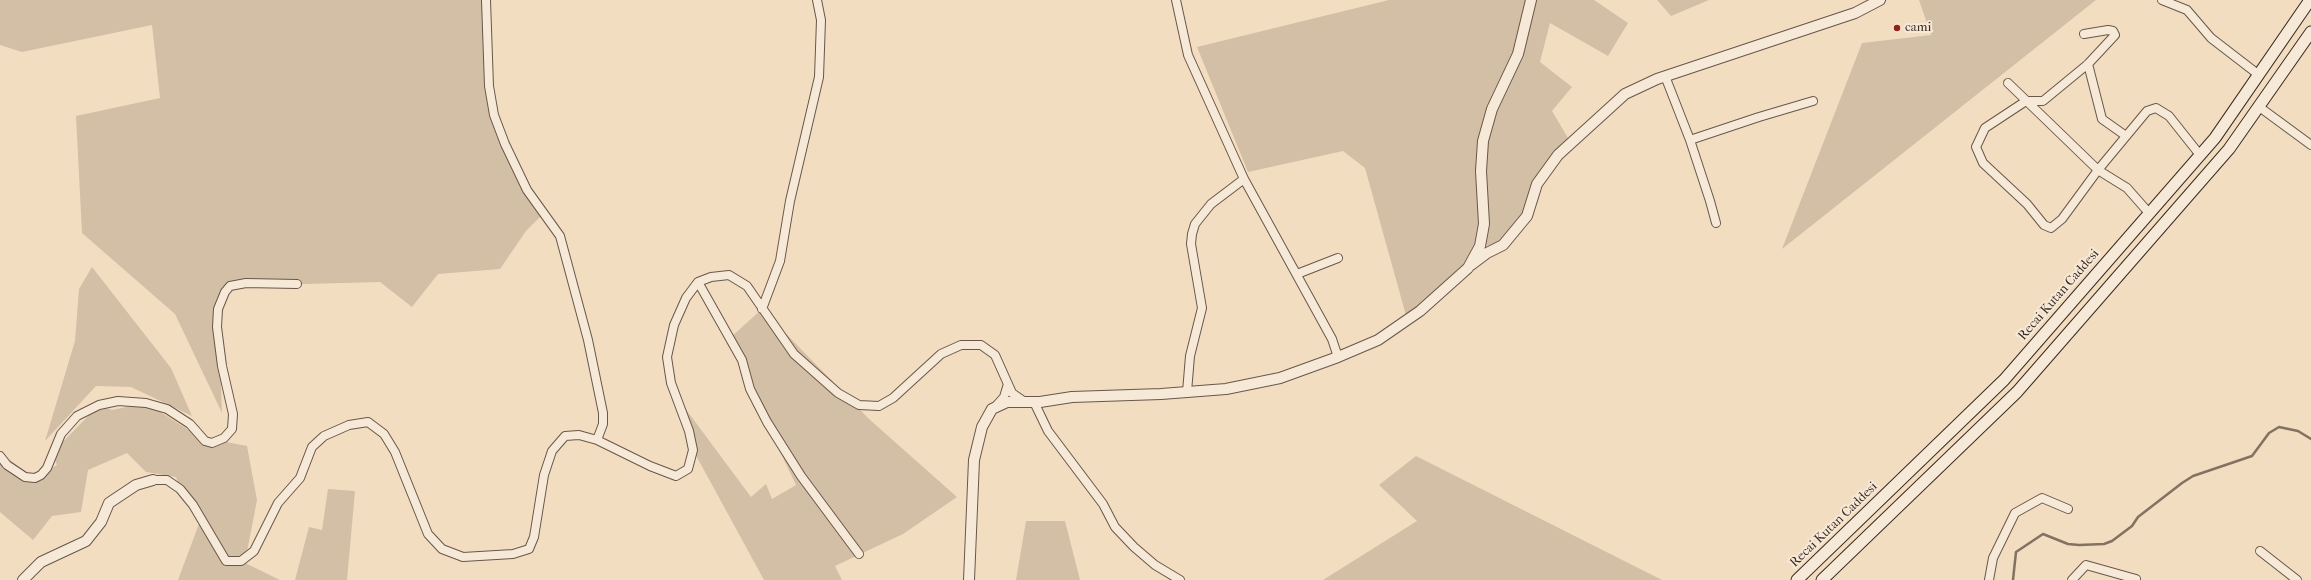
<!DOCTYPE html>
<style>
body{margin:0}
canvas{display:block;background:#f2ddc1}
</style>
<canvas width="2311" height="580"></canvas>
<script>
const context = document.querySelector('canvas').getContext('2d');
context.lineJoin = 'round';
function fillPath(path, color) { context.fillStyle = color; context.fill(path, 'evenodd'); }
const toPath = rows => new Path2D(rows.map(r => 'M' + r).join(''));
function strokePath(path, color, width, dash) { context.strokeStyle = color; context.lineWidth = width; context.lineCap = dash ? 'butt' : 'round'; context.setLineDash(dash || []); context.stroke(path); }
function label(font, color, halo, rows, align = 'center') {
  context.font = font + ' "IM FELL French Canon",serif'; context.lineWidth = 4; context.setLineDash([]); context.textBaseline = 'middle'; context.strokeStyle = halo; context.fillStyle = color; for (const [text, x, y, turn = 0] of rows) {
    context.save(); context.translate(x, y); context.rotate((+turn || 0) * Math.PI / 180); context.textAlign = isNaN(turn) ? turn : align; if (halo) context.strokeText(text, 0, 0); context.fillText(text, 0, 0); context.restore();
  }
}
const green = toPath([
 [0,0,486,0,494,115,543,214,526,231,500,269,438,274,412,307,380,282,230,286,218,309,222,413,175,314,82,233,76,116,160,98,152,25,22,52,0,45],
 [1389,0,1594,0,1628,23,1608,56,1550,23,1540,62,1572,87,1552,111,1571,143,1537,184,1527,216,1503,245,1480,246,1468,268,1407,319,1365,168,1343,151,1248,172,1197,47],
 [1489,122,1484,224,1486,129],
 [1657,0,1709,0,1671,16],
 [1919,0,2096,0,1782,249,1862,43,1931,35],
 [92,267,171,368,192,416,131,387,96,386,45,441,75,341,79,289],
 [762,309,869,419,957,497,903,534,835,566,842,580,764,580,693,450,676,396,751,497,766,484,772,499,796,485,750,389,730,338],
 [146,403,200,437,247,446,257,500,246,557,241,561,280,580,178,580,200,521,180,489,176,477,146,472,127,453,88,470,81,512,52,516,33,540,0,512,0,453,35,478,57,465,52,453,99,405,112,410],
 [1416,456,1662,580,1323,580,1417,521,1379,485],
 [328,489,355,491,347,580,295,580,309,527,322,530],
 [1026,521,1065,521,1080,580,1016,580]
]);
const stream = toPath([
 [2013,580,2016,552,2043,534,2068,544,2079,545,2104,544,2112,541,2132,526,2138,517,2182,483,2193,476,2252,456,2269,433,2279,427,2298,431,2311,439]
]);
const minor = toPath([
 [486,0,489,86,494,115,505,144,527,190,560,236,588,340,603,413,603,424,597,440],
 [1176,0,1188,55,1244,179,1211,204,1195,224,1192,234,1191,244,1202,308,1190,356,1187,392],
 [2162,0,2187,10,2211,38,2259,75],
 [2084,34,2108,30,2113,31,2115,35,2088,64,2043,101,2026,101,1985,128,1976,147,1983,163,2027,204,2044,225,2051,228,2062,219,2098,170,2147,111,2156,108,2169,116,2200,155],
 [2088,64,2102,119,2126,136],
 [1665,76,1690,140,1710,201,1716,223],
 [2008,83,2098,170,2127,188,2149,213],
 [2258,106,2311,145],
 [1690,140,1759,117,1813,101],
 [1244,179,1332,339,1338,357],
 [1297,274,1338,258],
 [698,282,742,360,750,389,767,422,801,476,859,554],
 [762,309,780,261,790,201,819,77,821,20,817,0],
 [1034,402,1048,431,1103,504,1115,527,1134,547,1155,565,1180,580],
 [996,406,1004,397,1008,384],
 [0,456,7,465,25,477,35,478,41,475,47,468,61,434,77,416,99,405,118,401,146,403,167,409,190,424,205,441,212,443,224,438,232,429,233,414,222,366,217,327,218,309,225,292,230,286,246,283,297,284],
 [153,480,167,480,180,489,193,505,226,561,241,561,254,551,278,503,300,478,312,447,324,436,349,425,368,422,384,434,395,452,428,534,442,549,463,557,513,554,529,549,534,537,544,475,552,451,565,436,579,435,597,440,650,466,676,476,688,469,693,450,689,431,671,383,667,357,674,325,686,298,698,282,711,277,729,275,747,286,794,354,838,393,859,405,879,406,893,398,941,354,961,345,981,345,995,355,1012,393,1025,402],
 [2260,551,2297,580],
 [1989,580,1993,558,2015,513,2042,498,2068,509],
 [2072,580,2086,565,2136,579]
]);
const tertiary = toPath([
 [1471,265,1487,253,1503,245,1527,216,1537,184,1558,155,1625,94,1657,79,1855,13,1880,0],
 [23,580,41,562,86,541,101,522,109,503,136,485,153,480],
 [969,580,974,460,982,427,992,409,1007,402,1040,402,1072,397,1161,394,1226,389,1280,378,1338,357,1378,340,1420,311,1468,268,1480,246,1484,224,1481,171,1483,141,1492,109,1518,54,1531,0]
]);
const secondary = toPath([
 [1797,580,2004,380,2215,138,2310,0],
 [1822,580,2017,392,2229,149,2311,32]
]);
const markers = [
 [1897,28,4,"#8f2418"]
];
const poiNames = [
 ["cami",1905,28]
];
const streetNames = [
 ["Recai Kutan Caddesi",2059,295,-49],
 ["Recai Kutan Caddesi",1834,525,-44]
];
fillPath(green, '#d3bfa6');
strokePath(stream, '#837161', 2.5);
strokePath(minor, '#68574a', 10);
strokePath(tertiary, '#68574a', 12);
strokePath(secondary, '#3a2a22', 13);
strokePath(minor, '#f7e9d7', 8);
strokePath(tertiary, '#f7e9d7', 10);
strokePath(secondary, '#f7e9d7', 11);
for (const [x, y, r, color] of markers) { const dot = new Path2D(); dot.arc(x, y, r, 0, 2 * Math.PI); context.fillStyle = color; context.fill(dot); strokePath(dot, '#f7e9d7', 1.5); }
label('13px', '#3a2a22', '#f7e9d7', poiNames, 'left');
label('13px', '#3a2a22', '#f7e9d7', streetNames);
</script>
